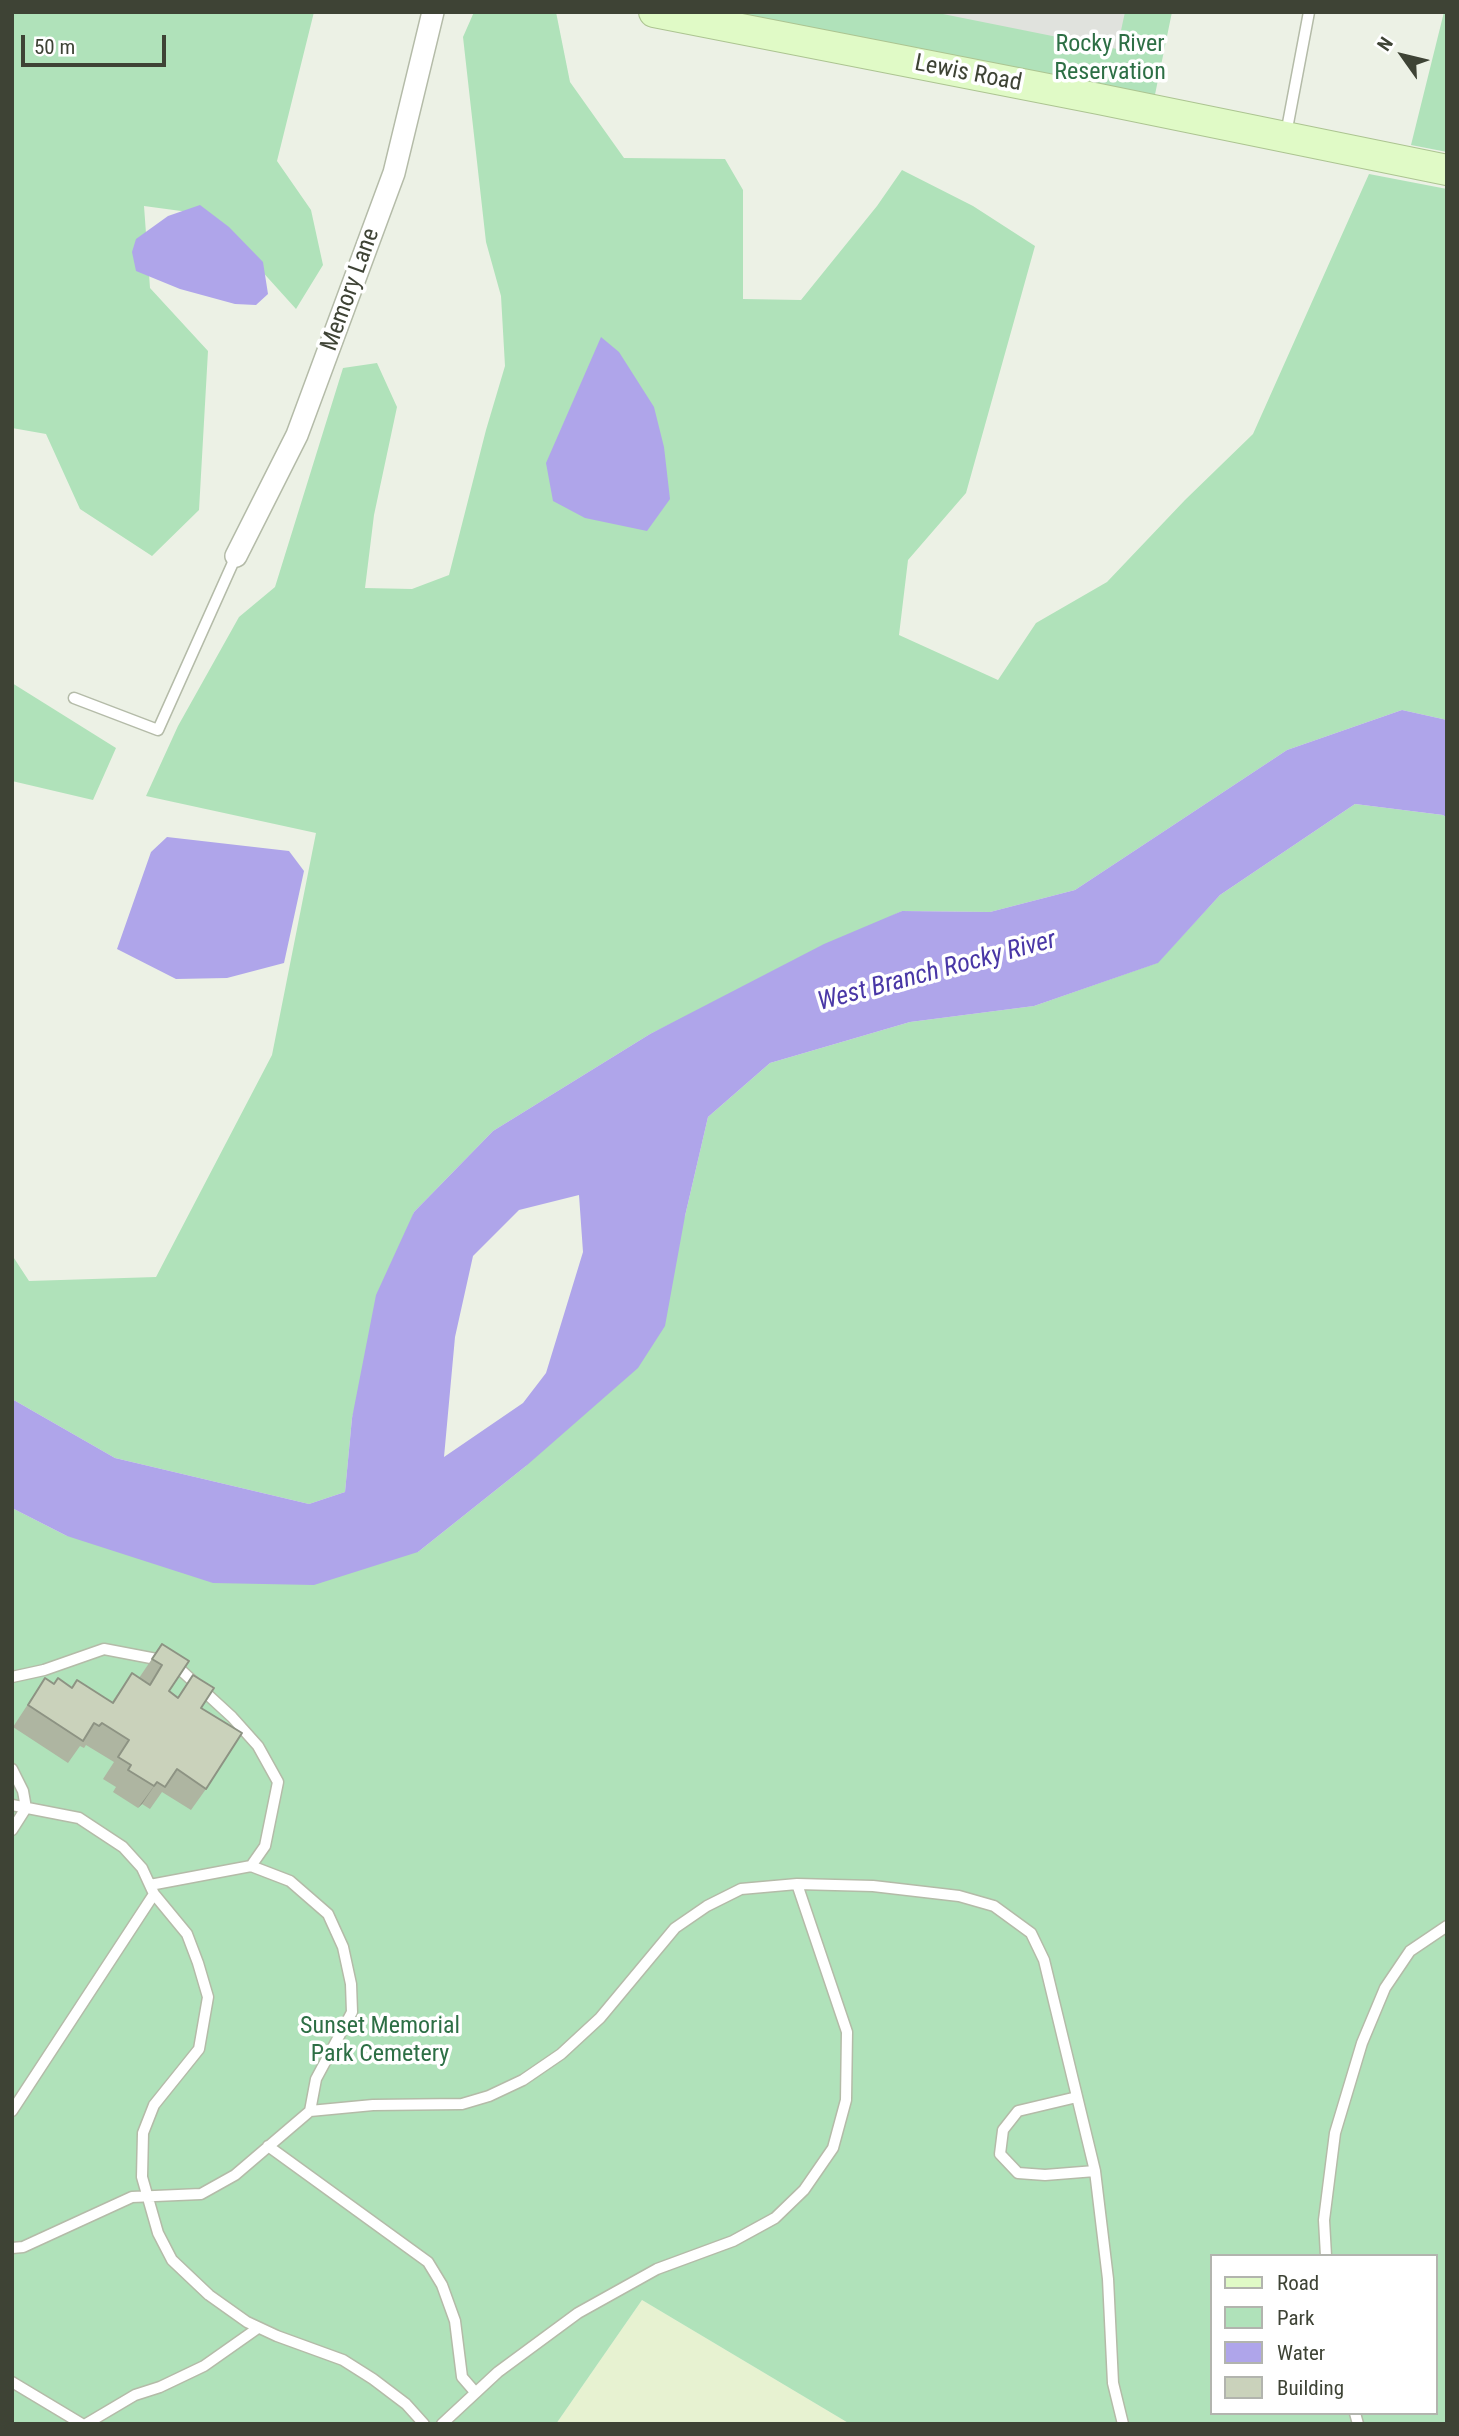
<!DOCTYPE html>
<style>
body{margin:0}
#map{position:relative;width:1459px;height:2436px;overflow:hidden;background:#ecf1e5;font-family:"Roboto Condensed",sans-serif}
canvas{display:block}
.frame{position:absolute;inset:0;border:14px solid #3e4335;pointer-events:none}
.legend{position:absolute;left:1210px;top:2254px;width:228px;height:161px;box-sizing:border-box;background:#fff;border:2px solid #b2b4ae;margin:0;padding:9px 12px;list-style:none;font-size:21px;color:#3e4335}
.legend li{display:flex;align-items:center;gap:14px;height:35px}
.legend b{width:35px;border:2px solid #b2b4ae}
.north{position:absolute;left:1368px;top:21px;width:70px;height:70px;-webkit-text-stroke:5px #fff;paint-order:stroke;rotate:304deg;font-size:19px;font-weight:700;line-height:28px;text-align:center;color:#3e4335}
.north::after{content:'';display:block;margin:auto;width:24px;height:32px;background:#3e4335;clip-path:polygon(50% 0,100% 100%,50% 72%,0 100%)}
.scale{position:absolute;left:21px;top:35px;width:145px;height:32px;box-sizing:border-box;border:4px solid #3e4335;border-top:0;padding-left:9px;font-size:21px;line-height:24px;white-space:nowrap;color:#3e4335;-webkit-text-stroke:5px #fff;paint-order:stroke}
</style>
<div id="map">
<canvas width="1459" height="2436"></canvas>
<div class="frame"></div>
<ul class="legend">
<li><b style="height:9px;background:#e0fac6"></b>Road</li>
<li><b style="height:19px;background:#b0e2ba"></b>Park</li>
<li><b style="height:19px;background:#afa5ea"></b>Water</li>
<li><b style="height:19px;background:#cad2bb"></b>Building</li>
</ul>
<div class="north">N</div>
<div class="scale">50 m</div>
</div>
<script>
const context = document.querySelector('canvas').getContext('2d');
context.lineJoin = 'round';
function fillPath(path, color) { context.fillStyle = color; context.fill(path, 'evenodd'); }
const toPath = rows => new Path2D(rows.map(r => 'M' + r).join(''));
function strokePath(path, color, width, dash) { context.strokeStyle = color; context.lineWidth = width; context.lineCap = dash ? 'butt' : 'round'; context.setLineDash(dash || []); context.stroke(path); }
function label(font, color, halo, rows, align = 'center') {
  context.font = font + ' "Roboto Condensed",sans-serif'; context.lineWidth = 7; context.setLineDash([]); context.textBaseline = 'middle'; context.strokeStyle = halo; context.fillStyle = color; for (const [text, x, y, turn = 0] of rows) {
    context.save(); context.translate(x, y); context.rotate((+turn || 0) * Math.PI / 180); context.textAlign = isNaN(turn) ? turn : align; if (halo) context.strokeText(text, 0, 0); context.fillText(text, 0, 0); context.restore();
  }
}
const commercial = toPath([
 [642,2300,850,2424,556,2424]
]);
const green = toPath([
 [12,12,314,12,277,161,311,210,323,265,296,309,259,268,196,213,144,206,150,288,208,351,199,510,152,556,80,509,46,434,12,428],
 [474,12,556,12,570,82,624,158,725,159,743,190,743,299,801,300,877,206,902,170,973,206,1035,246,966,493,908,560,899,635,998,680,1036,623,1107,582,1185,500,1253,434,1369,174,1447,189,1447,720,1402,710,1287,750,1075,890,990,912,902,911,650,1034,493,1131,414,1212,352,1418,345,1492,309,1504,115,1458,12,1399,12,1255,29,1281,156,1277,272,1055,316,833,146,796,178,726,239,617,275,587,343,368,377,363,397,407,374,515,365,588,412,589,449,575,486,430,505,366,501,296,486,242,463,37],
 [646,12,1172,12,1151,114],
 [1444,12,1447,12,1447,152,1411,145],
 [12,683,116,748,93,800,12,781],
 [1355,804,1443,815,1447,818,1447,2424,850,2424,642,2300,556,2424,12,2424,12,1508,67,1536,418,1552,526,1466,685,1216,708,1117,770,1063,910,1022,1034,1006,1157,963,1220,895],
 [1212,2256,1436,2256,1436,2413,1212,2413]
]);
const parking = toPath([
 [933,12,1125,12,1117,49]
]);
const water = toPath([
 [200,205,229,227,263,262,268,294,256,305,235,304,180,289,136,271,132,252,136,239,168,216],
 [601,337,619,352,654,407,664,447,670,499,647,531,585,518,553,501,546,463],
 [1402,710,1447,720,1447,818,1443,815,1355,804,1220,895,1158,963,1034,1006,910,1022,770,1063,708,1117,685,1216,665,1326,638,1368,526,1466,418,1552,314,1585,213,1583,67,1536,12,1508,12,1399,115,1458,309,1504,345,1492,352,1418,376,1295,414,1212,493,1131,650,1034,824,944,902,911,990,912,1075,890,1287,750],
 [579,1195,583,1252,546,1373,523,1403,444,1457,455,1337,473,1256,519,1210],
 [167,837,289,851,304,871,284,963,227,978,176,979,117,949,151,852]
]);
const lane = toPath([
 [1286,134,1309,12],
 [74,698,158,730,236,556],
 [12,1677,44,1670,104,1649,172,1662,232,1717,258,1746,278,1782,265,1846,251,1866,150,1885],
 [12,1769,23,1791,26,1808,12,1830],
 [12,1805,79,1818,123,1847,142,1868,154,1894,12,2111],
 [251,1866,290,1881,328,1914,343,1947,351,1984,352,2012,316,2079,310,2111,373,2105,462,2104,489,2096,523,2080,561,2054,600,2018,675,1928,707,1906,741,1889,797,1884,873,1886,959,1896,994,1906,1031,1933,1044,1960,1095,2171,1108,2279,1113,2383,1123,2424],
 [154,1894,187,1934,198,1963,208,1997,199,2049,154,2105,143,2133,142,2177,158,2233,172,2260,209,2295,247,2322,277,2336,343,2360,373,2379,406,2404,424,2424],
 [1077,2097,1018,2111,1003,2130,1000,2154,1018,2173,1045,2175,1095,2171],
 [268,2146,428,2262,442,2285,455,2321,462,2377,475,2392],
 [12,2248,23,2247,132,2197,201,2194,235,2175,310,2111],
 [1326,2256,1324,2220,1335,2133,1362,2043,1385,1988,1410,1951,1447,1926],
 [12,2382,82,2424],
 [1355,2413,1358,2424],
 [86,2424,135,2395,160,2387,204,2366,258,2328],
 [442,2424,498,2372,578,2313,657,2269,733,2241,775,2218,804,2190,833,2148,846,2100,847,2032,797,1884]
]);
const street = toPath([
 [236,556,297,435,394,173,433,12]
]);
const secondary = toPath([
 [654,12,1099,99,1447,170]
]);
const wall = toPath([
 [162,1644,169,1691,178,1697,193,1675,201,1708,206,1789,191,1810,162,1792,150,1809,142,1804,138,1808,113,1792,116,1787,103,1779,114,1762,86,1745,84,1748,80,1746,68,1763,13,1727,45,1678,54,1684,72,1688,112,1702,132,1673,139,1678]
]);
const shadedWall = toPath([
 [157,1782,142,1804,138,1808,154,1786]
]);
const building = toPath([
 [162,1644,189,1661,169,1691,178,1698,193,1675,214,1688,201,1708,242,1733,206,1789,177,1769,165,1787,157,1782,154,1786,128,1770,131,1765,118,1757,129,1740,102,1723,99,1726,94,1723,83,1741,28,1705,45,1678,54,1684,58,1678,72,1688,77,1680,113,1703,132,1673,150,1685,162,1665,152,1659,162,1644]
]);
const parkNames = [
 ["Rocky River",1110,45],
 ["Reservation",1110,73],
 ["Sunset Memorial",380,2027],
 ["Park Cemetery",380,2055]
];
const streetNames = [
 ["Lewis Road",968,74,11],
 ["Memory Lane",351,290,-70]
];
const waterNames = [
 ["West Branch Rocky River",937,972,-15]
];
fillPath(commercial, '#e7f2d1');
fillPath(green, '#b0e2ba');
fillPath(parking, '#e0e2dd');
fillPath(water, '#afa5ea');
strokePath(lane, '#b4bba8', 13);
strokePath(street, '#b4bba8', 24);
strokePath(secondary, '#acc491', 32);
strokePath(lane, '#fff', 10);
strokePath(street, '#fff', 21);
strokePath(secondary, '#e0fac6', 30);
fillPath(wall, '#aeb5a1');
fillPath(shadedWall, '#8d9383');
fillPath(building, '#cad2bb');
strokePath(building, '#8d9383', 2);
label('24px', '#2d6f45', '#fff', parkNames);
label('24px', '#3e4335', '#fff', streetNames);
label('italic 26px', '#4937a6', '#fff', waterNames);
</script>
